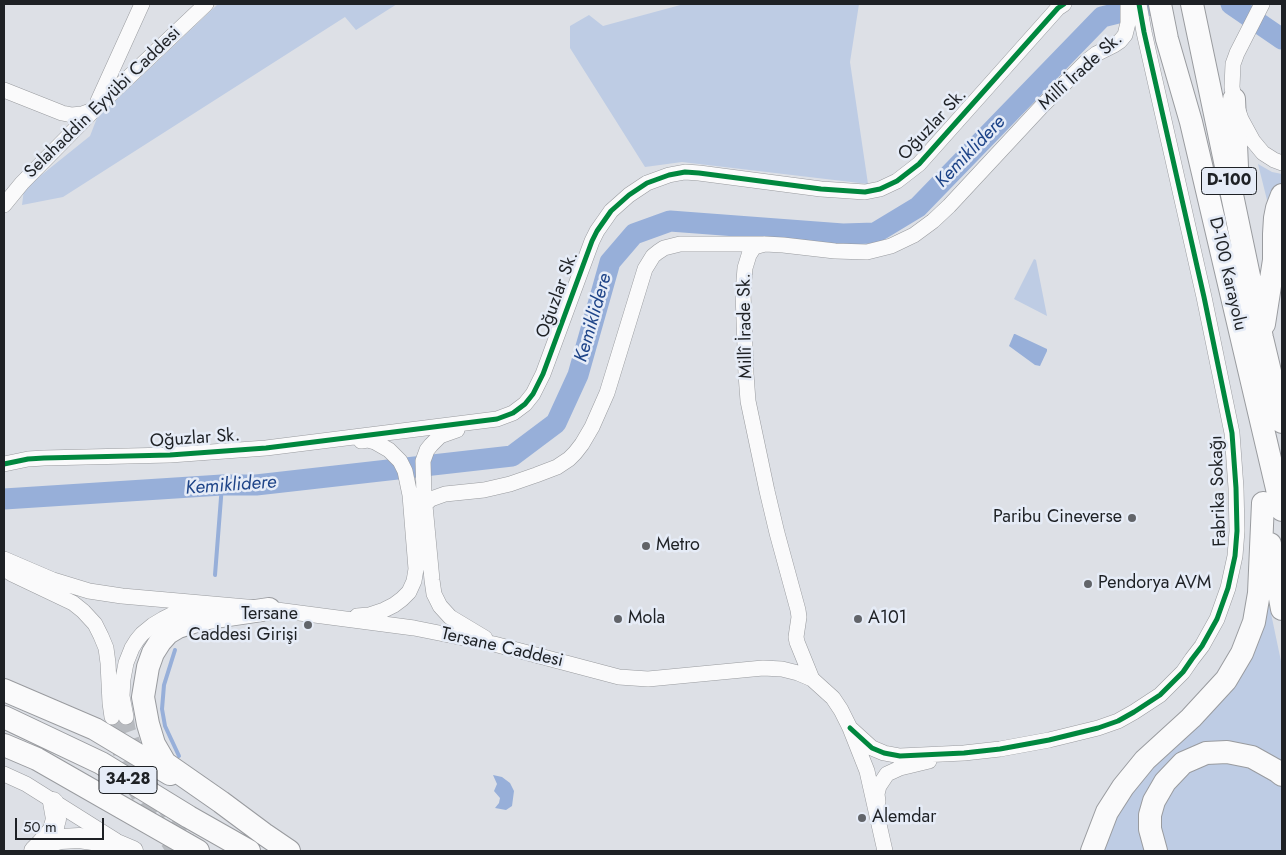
<!DOCTYPE html>
<meta charset="utf-8">
<style>
body{margin:0}
#map{position:relative;width:1286px;height:855px;overflow:hidden;background:#dde0e6;font-family:Jost,sans-serif}
canvas{display:block}
.frame{position:absolute;inset:0;border:5px solid #1e2125;pointer-events:none}
.scale{position:absolute;left:15px;top:818px;width:89px;height:22px;box-sizing:border-box;border:2px solid #1e2125;border-top:0;padding-left:6px;font-size:15px;line-height:18px;white-space:nowrap;color:#1e2125;-webkit-text-stroke:4px #e6ecf7;paint-order:stroke}
</style>
<div id="map">
<canvas width="1286" height="855"></canvas>
<div class="frame"></div>
<div class="scale">50 m</div>
</div>
<script>
const context = document.querySelector('canvas').getContext('2d');
context.lineJoin = 'round';
function fillPath(path, color) { context.fillStyle = color; context.fill(path, 'evenodd'); }
const toPath = rows => new Path2D(rows.map(r => 'M' + r).join(''));
function strokePath(path, color, width, dash) { context.strokeStyle = color; context.lineWidth = width; context.lineCap = dash ? 'butt' : 'round'; context.setLineDash(dash || []); context.stroke(path); }
function label(font, color, halo, rows, align = 'center') {
  context.font = font + ' Jost,sans-serif'; context.lineWidth = 5; context.setLineDash([]); context.textBaseline = 'middle'; context.strokeStyle = halo; context.fillStyle = color; for (const [text, x, y, turn = 0] of rows) {
    context.save(); context.translate(x, y); context.rotate((+turn || 0) * Math.PI / 180); context.textAlign = isNaN(turn) ? turn : align; if (halo) context.strokeText(text, 0, 0); context.fillText(text, 0, 0); context.restore();
  }
}
const green = toPath([
 [218,4,397,4,356,30,345,17,63,197,22,205,24,189,90,136,97,118],
 [684,4,859,4,850,62,868,184,682,162,645,167,570,48,570,26,589,15,603,26],
 [1258,164,1272,172,1282,174,1282,190,1271,216],
 [1034,259,1036,260,1047,316,1014,299],
 [1268,599,1282,666,1282,767,1183,755,1147,851,1100,851,1116,815,1155,763],
 [1234,758,1282,784,1282,851,1163,851,1157,813,1186,768]
]);
const water = toPath([
 [1014,334,1015,334,1047,349,1047,351,1040,366,1035,365,1009,346],
 [493,775,502,777,510,783,514,791,512,806,506,810,495,808,499,803,500,798,494,791,497,784]
]);
const stream = toPath([
 [215,575,222,485],
 [175,650,164,685,162,709,165,726,179,756]
]);
const river = toPath([
 [1231,4,1282,39],
 [4,499,222,485,256,485,512,456,556,423,578,375,610,262,634,234,670,221,843,234,875,233,918,207,1102,17,1154,4]
]);
const minorTunnel = toPath([
 [112,717,121,755,134,788,156,824,174,851],
 [126,717,128,729,140,763,154,793,191,844]
]);
const minor = toPath([
 [1262,4,1237,53,1233,64,1232,87,1234,99,1241,119,1253,141,1263,153,1274,160,1282,163],
 [4,90,62,113,72,115,82,114,93,110],
 [98,101,142,4],
 [4,205,22,183,95,109,206,4],
 [457,430,440,436,431,445,427,450,423,461,424,495,432,580,434,594,440,606,450,617,485,638],
 [4,464,28,459,44,458,170,455,266,448,497,419,513,413,525,404,533,394,543,374,592,241,597,231,611,211,629,195,647,183,669,175,685,172,699,173,821,189,865,192,880,189,897,181,919,164,1058,8,1064,4],
 [425,504,431,499,445,494,484,490,510,484,536,475,557,467,569,459,575,453,582,444,592,427,607,393,645,269,653,256,658,252,664,248,680,244,764,244],
 [4,559,53,580,89,591,122,596,269,609,414,628,494,644,619,677,648,679,763,668,782,669,798,673,812,679,833,698,841,710,850,728,867,771,885,851],
 [4,569,12,574,73,603,83,611,95,624,101,636,106,648,108,663,110,703,112,717],
 [357,616,369,615,384,610,394,605,402,599,409,592,414,581,416,569,410,495,405,471,400,461,389,450,375,442,368,440,361,441],
 [812,679,797,642,796,637,799,617,798,610,777,533,767,491,748,401,746,374,743,293,745,268,749,255,754,247,765,244,783,245,835,251,867,252,891,246,914,235,933,221,949,206,1043,105,1087,61,1096,54,1114,45,1120,41,1125,35,1128,23,1128,4],
 [126,717,122,696,123,679,126,663,132,648,137,640,142,634,153,625,163,619,173,614,186,612,205,610],
 [850,728,872,748,884,753,900,756,964,753,1000,749,1049,740,1098,728,1118,721,1134,712,1160,695,1183,672,1192,659,1202,646,1217,619,1228,588,1235,556,1237,531,1236,488,1232,433,1204,297,1144,32,1139,4],
 [4,774,26,784,115,840],
 [878,802,877,794,879,786,887,774,900,768,929,761]
]);
const major = toPath([
 [41,844,53,830,56,819,53,802],
 [34,851,41,844,61,839,79,838,114,843,133,851]
]);
const highway = toPath([
 [1160,4,1167,39,1191,122,1282,510],
 [1192,4,1262,338,1282,422],
 [1234,99,1237,167],
 [1264,324,1274,260,1274,234,1275,218,1277,208,1282,195],
 [1270,544,1282,609],
 [269,609,208,618,193,622,178,627,168,633,160,642,153,653,148,667,143,697,148,724,154,744,165,763,221,802,264,834,289,851],
 [4,690,95,729,170,774],
 [4,717,101,763,189,817,249,851],
 [4,745,37,759,198,851],
 [1092,851,1107,812,1123,787,1145,760,1191,718,1226,680,1242,653,1254,622,1259,593,1263,503],
 [1156,851,1150,829,1150,815,1154,801,1165,782,1183,763,1206,753,1227,752,1252,757,1277,771,1282,775]
]);
const cycleway = toPath([
 [4,464,28,459,44,458,170,455,266,448,497,419,513,413,525,404,533,394,543,374,592,241,597,231,611,211,629,195,647,183,669,175,685,172,699,173,821,189,865,192,880,189,897,181,919,164,1058,8,1064,4],
 [850,728,872,748,884,753,900,756,964,753,1000,749,1049,740,1098,728,1118,721,1134,712,1160,695,1183,672,1192,659,1202,646,1217,619,1228,588,1235,556,1237,531,1236,488,1232,433,1204,297,1144,32,1139,4]
]);
const markers = [
 [1132,518,5,"#616469"],
 [646,546,5,"#616469"],
 [1088,584,5,"#616469"],
 [618,619,5,"#616469"],
 [858,619,5,"#616469"],
 [308,625,5,"#616469"],
 [862,818,5,"#616469"]
];
const shields = [
 [1229,181,55],
 [128,780,58]
];
const shieldNames = [
 ["D-100",1229,181],
 ["34-28",128,780]
];
const streetNames = [
 ["Millî İrade Sk.",1081,72,-42],
 ["Selahaddin Eyyübi Caddesi",103,103,-44],
 ["Oğuzlar Sk.",933,125,-47],
 ["D-100 Karayolu",1227,274,77],
 ["Oğuzlar Sk.",558,295,-70],
 ["Millî İrade Sk.",746,326,-91],
 ["Oğuzlar Sk.",195,439,-4],
 ["Fabrika Sokağı",1219,491,-92],
 ["Tersane Caddesi",502,648,13]
];
const poiNames = [
 ["Paribu Cineverse",1122,518,"right"],
 ["Metro",656,546],
 ["Pendorya AVM",1098,584],
 ["Tersane",298,615,"right"],
 ["Caddesi Girişi",298,636,"right"],
 ["Mola",628,619],
 ["A101",868,619],
 ["Alemdar",872,818]
];
const waterNames = [
 ["Kemiklidere",971,152,-46],
 ["Kemiklidere",594,318,-74],
 ["Kemiklidere",231,486,-4]
];
fillPath(green, '#becce4');
fillPath(water, '#97afd9');
strokePath(stream, '#97afd9', 4);
strokePath(river, '#97afd9', 21);
strokePath(minorTunnel, '#b7babf', 15, [15, 8]);
strokePath(minor, '#999b9f', 16);
strokePath(major, '#999b9f', 21);
strokePath(highway, '#999b9f', 24);
strokePath(minor, '#fafafb', 15);
strokePath(major, '#fafafb', 20);
strokePath(highway, '#fafafb', 22);
strokePath(cycleway, '#00873e', 5);
for (const [x, y, r, color] of markers) { const dot = new Path2D(); dot.arc(x, y, r, 0, 2 * Math.PI); context.fillStyle = color; context.fill(dot); strokePath(dot, '#e6ecf7', 2); }
for (const [x, y, w] of shields) { const box = new Path2D(); box.roundRect(x - w / 2, y - 13.5, w, 27, 4); context.fillStyle = '#e6ecf7'; context.fill(box); strokePath(box, '#1e2125', 1); }
label('bold 16px', '#1e2125', null, shieldNames);
label('18px', '#1e2125', '#e6ecf7', streetNames);
label('18px', '#1e2125', '#e6ecf7', poiNames, 'left');
label('italic 19px', '#1e4488', '#e6ecf7', waterNames);
</script>
